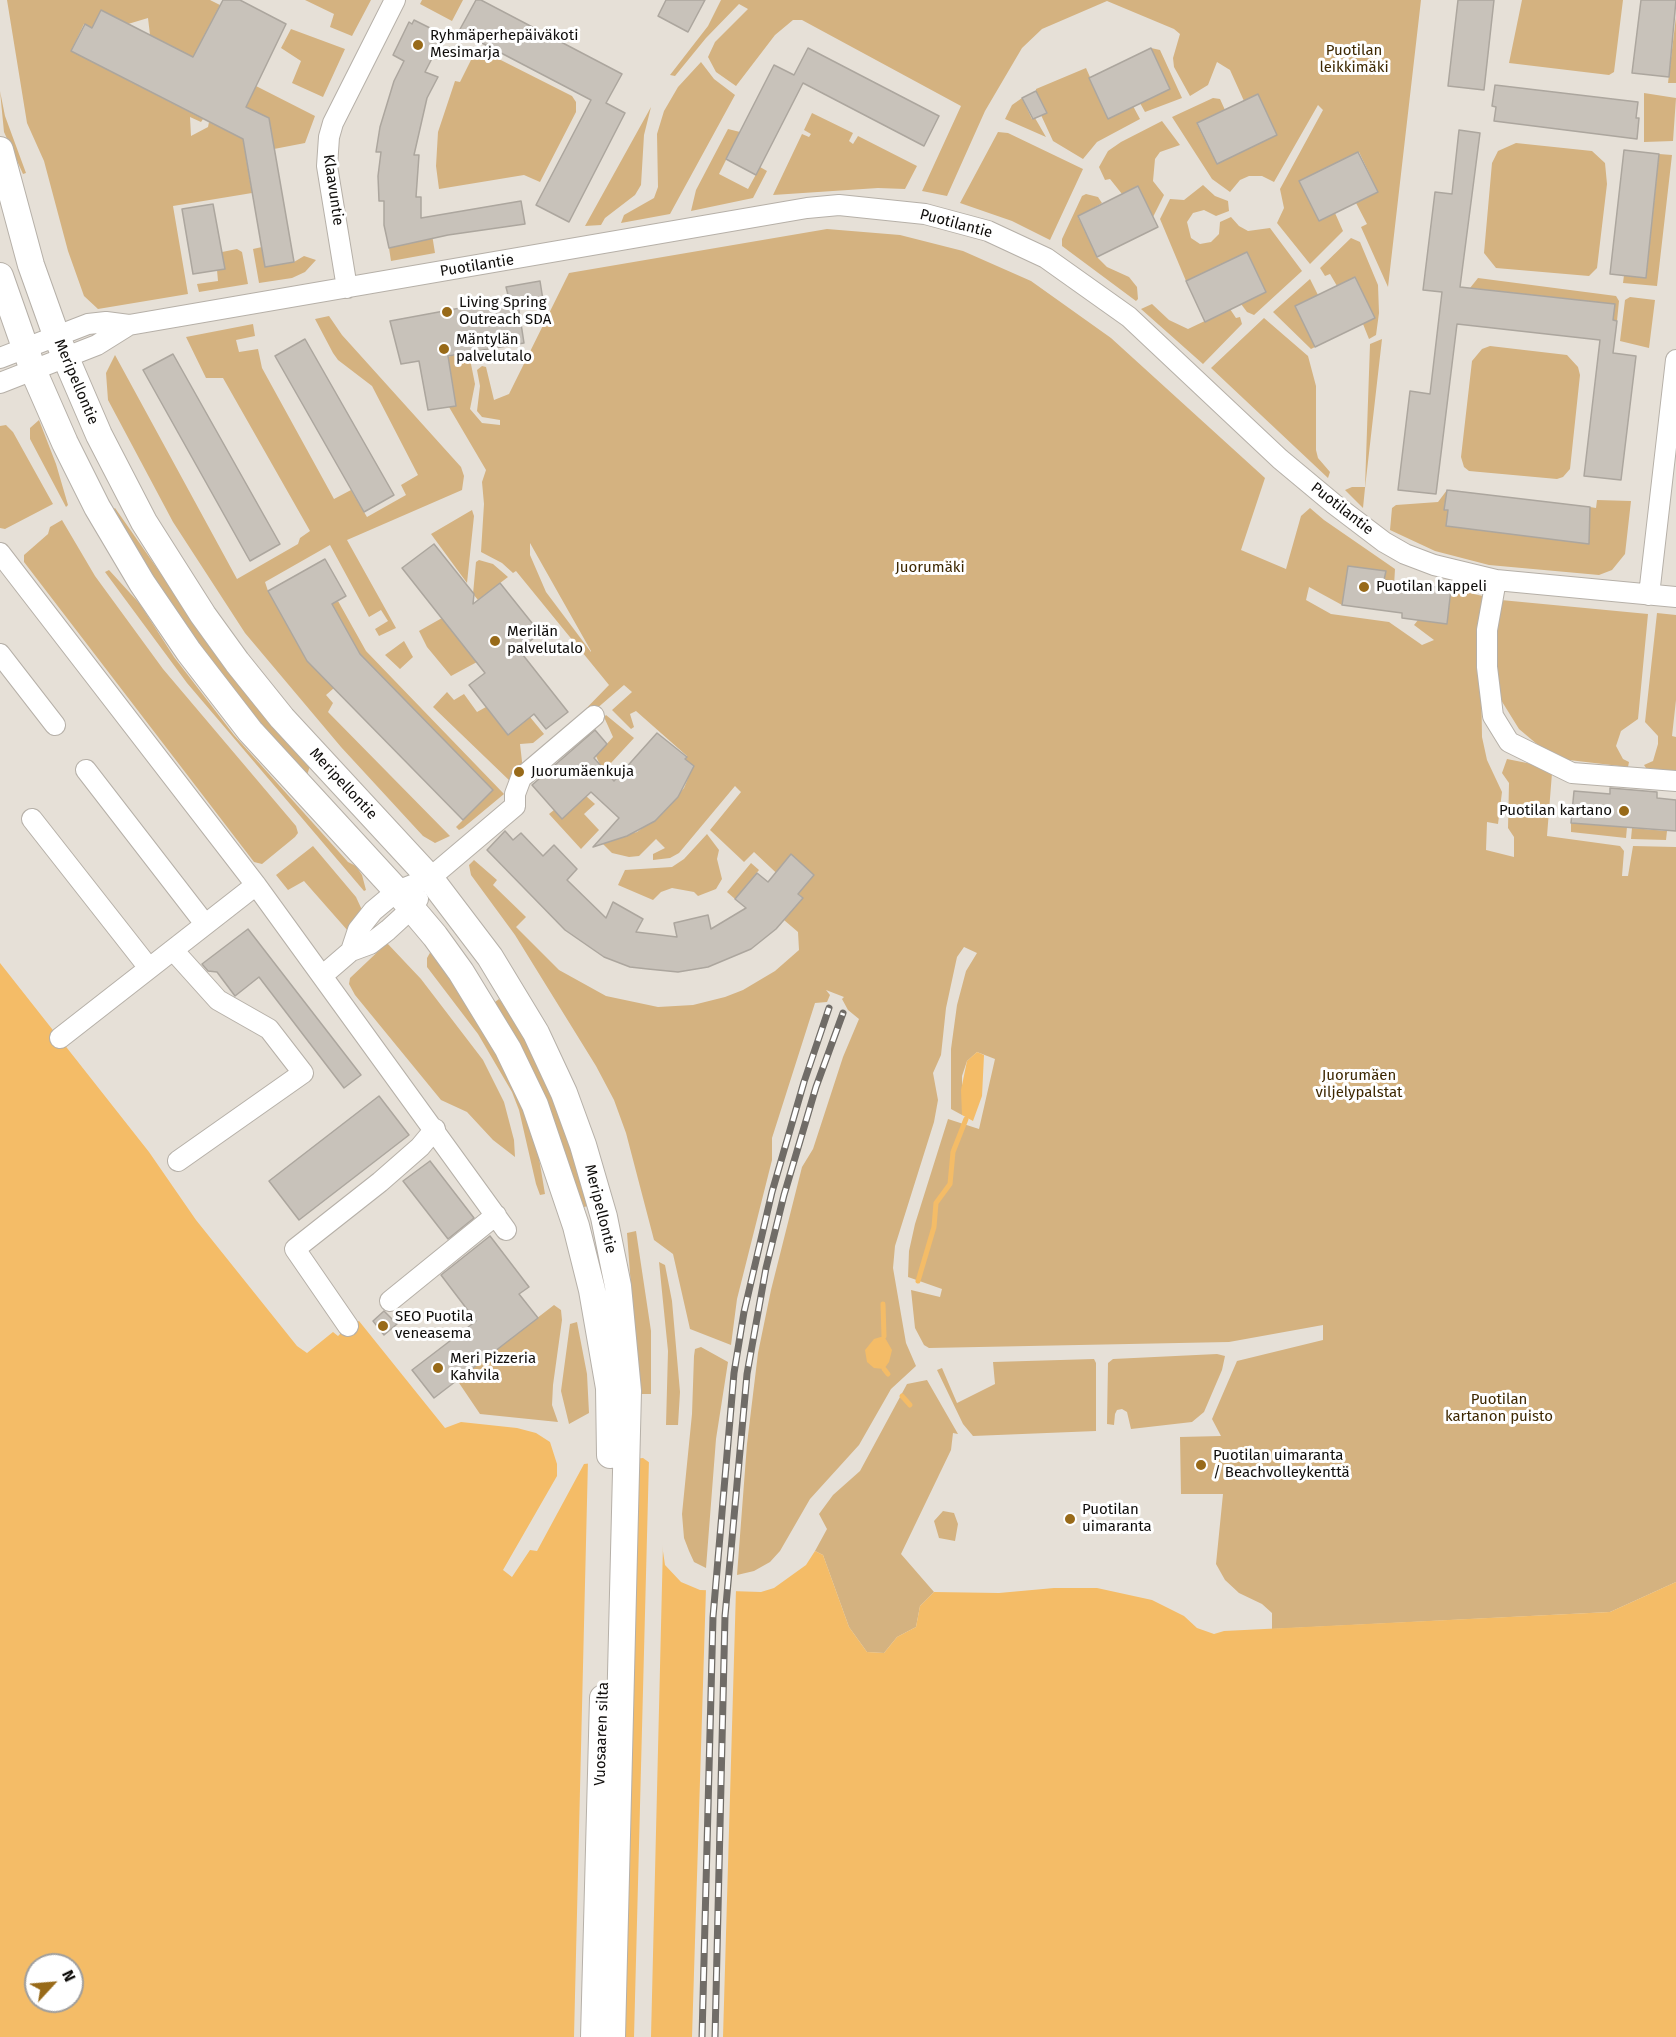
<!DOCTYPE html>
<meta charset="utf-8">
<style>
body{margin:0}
#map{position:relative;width:1676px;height:2037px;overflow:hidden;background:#e6e0d7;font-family:"Fira Sans",sans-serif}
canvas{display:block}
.north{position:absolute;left:24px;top:1953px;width:60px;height:60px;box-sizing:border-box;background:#fff;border:2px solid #9f9e9d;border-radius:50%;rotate:64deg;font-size:16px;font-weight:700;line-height:24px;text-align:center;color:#0f0d0b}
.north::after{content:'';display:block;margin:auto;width:21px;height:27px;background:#986a19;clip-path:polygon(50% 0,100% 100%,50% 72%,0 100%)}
</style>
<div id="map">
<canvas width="1676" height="2037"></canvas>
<div class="north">N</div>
</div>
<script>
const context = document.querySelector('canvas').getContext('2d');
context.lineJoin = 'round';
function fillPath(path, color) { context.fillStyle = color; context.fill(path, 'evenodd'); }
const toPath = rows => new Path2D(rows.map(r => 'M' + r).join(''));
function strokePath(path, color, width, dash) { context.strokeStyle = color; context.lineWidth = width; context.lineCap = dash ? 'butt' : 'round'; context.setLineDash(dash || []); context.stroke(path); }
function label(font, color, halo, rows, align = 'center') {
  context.font = font + ' "Fira Sans",sans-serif'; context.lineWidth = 6; context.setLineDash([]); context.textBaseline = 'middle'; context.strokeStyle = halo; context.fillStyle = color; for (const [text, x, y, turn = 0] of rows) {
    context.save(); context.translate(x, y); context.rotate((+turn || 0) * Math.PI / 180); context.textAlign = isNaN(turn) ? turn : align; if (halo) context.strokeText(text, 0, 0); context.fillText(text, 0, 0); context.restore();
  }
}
const green = toPath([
 [7,0,210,0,220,5,193,57,150,35,148,18,128,24,92,28,84,24,71,51,203,119,201,122,190,117,191,136,208,127,209,122,243,139,252,193,173,206,188,294,98,309,84,296,68,251,44,161,27,123],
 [305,0,371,0,352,36,330,27,334,14],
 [422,0,463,0,452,21,420,4],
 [721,0,1421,0,1388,287,1361,227,1367,224,1356,203,1378,192,1359,152,1300,181,1319,221,1335,213,1343,231,1310,264,1277,223,1284,208,1280,189,1323,110,1318,105,1274,182,1262,176,1249,176,1240,180,1230,192,1212,179,1172,117,1213,98,1220,99,1225,110,1197,124,1217,164,1277,135,1258,95,1244,101,1230,70,1217,62,1208,85,1190,96,1174,67,1173,58,1180,34,1174,29,1107,1,1042,29,1022,48,985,111,947,196,922,191,961,106,802,20,793,20,775,35,736,86,716,72,708,57,715,42,748,9,739,4,706,38,675,76,670,75,708,26],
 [1522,0,1623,0,1614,72,1609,75,1509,63],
 [1676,17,1676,83,1668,83],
 [291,29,345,49,323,97,292,83,301,61,281,48],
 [477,48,572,96,576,102,576,112,540,182,524,175,439,189,436,166,438,132,455,81,460,82],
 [1151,48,1160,50,1182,98,1145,112,1140,103,1170,89],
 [701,62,714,79,735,95,670,214,621,223,624,215,654,198,658,187,657,134,664,111,678,87],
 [1086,68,1108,118,1133,106,1140,119,1097,142,1083,159,1053,141,1041,115,1046,112,1036,91,1036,89],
 [256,86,315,116,305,143,274,149,269,118,246,107],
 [0,91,5,116,26,173,23,174,4,132],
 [1644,93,1676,98,1673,141,1644,142],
 [1022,98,1032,119,1035,118,1046,137,1005,119,1012,105],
 [651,107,644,135,641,185,635,195,605,218,601,225,585,226],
 [812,113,853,133,849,141,853,144,858,136,917,166,905,189,878,188,773,195,802,134,809,137,811,134,804,130],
 [1162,121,1180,145,1160,152,1155,159,1153,181,1164,195,1153,217,1138,187,1122,194,1110,179,1105,180,1099,167,1108,151,1121,142],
 [728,129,740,132,719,174,748,189,760,167,767,171,753,198,691,211,696,190],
 [998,132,1008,133,1083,169,1050,240,1012,221,960,203],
 [1516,143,1592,151,1605,163,1607,184,1597,268,1589,276,1496,268,1484,253,1492,163,1498,151],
 [1659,154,1672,155,1657,286,1623,283,1624,275,1646,278],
 [1203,185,1215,196,1228,201,1229,211,1216,216,1204,210,1193,213,1187,222,1191,238,1200,244,1211,242,1219,234,1220,222,1231,217,1239,226,1248,231,1270,228,1302,271,1254,315,1247,312,1241,304,1266,292,1247,252,1186,281,1160,219,1170,199,1184,200],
 [1086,194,1098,197,1102,203,1078,217,1097,257,1107,267,1129,277,1137,287,1138,299,1136,301,1062,246,1062,239,1082,196],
 [430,222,435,253,391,261,389,248],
 [827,229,900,235,963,251,1031,281,1111,338,1265,478,1241,550,1286,569,1301,516,1310,508,1324,520,1395,569,1394,586,1384,584,1385,571,1348,566,1342,605,1309,587,1306,600,1331,614,1389,622,1422,645,1434,640,1414,625,1418,620,1447,624,1451,589,1501,600,1648,614,1638,719,1621,731,1616,746,1623,759,1629,762,1628,767,1569,760,1538,745,1519,729,1501,700,1481,678,1482,737,1487,760,1502,792,1498,824,1487,822,1486,850,1514,857,1514,837,1508,828,1509,783,1502,773,1507,759,1532,764,1552,773,1547,836,1620,846,1624,851,1622,876,1628,876,1633,846,1676,847,1676,1582,1610,1612,1272,1629,1272,1613,1262,1604,1239,1593,1225,1580,1216,1564,1223,1494,1181,1494,1180,1437,1221,1436,1212,1419,1237,1361,1323,1340,1323,1325,1229,1342,929,1348,924,1345,915,1328,911,1290,940,1297,942,1289,908,1277,909,1251,915,1224,948,1119,979,1129,995,1059,977,1052,967,1061,962,1076,962,1115,951,1109,951,1049,957,1005,966,971,977,953,964,947,957,957,946,1008,941,1055,933,1073,938,1100,934,1122,895,1246,893,1268,906,1343,916,1366,891,1389,859,1445,810,1499,780,1551,770,1562,754,1571,737,1575,747,1444,758,1353,771,1290,802,1167,813,1149,843,1057,859,1019,848,1010,842,999,844,997,826,990,830,995,827,1002,815,1003,772,1138,772,1160,737,1299,731,1345,690,1329,673,1254,654,1240,626,1133,614,1100,596,1066,515,935,471,875,469,865,474,860,497,880,493,885,526,917,516,927,559,970,606,996,658,1007,693,1005,725,997,743,990,775,971,799,950,798,932,784,920,803,898,754,852,744,862,710,830,741,792,735,786,679,853,670,858,653,860,653,854,665,848,656,839,639,856,629,857,612,853,601,842,637,832,663,813,684,788,693,766,685,759,687,756,636,711,630,714,634,727,631,729,612,710,632,692,624,685,573,729,575,720,609,685,516,571,513,573,502,563,481,552,484,504,482,482,486,470,449,407,456,406,448,357,458,354,459,361,470,359,475,384,470,409,482,423,500,425,500,420,482,417,477,411,480,386,477,370,482,366,486,367,494,400,509,394,569,273],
 [530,543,591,651,591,652,546,592,530,555],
 [1351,238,1360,242,1378,285,1379,313,1376,335,1369,339,1363,324,1375,318,1355,277,1337,286,1330,274,1325,276,1320,268],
 [262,247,265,267,294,262,304,256,316,260,305,272,292,278,259,283,253,249],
 [237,249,242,252,248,284,199,292,197,284,218,281,217,270,222,252],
 [1478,278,1616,296,1619,301,1617,321,1613,320,1614,304,1470,288],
 [1310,279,1318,295,1295,306,1315,347,1311,349,1273,312],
 [1630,297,1655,300,1649,348,1620,341,1625,300],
 [1152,304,1169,320,1188,329,1230,309,1236,318,1240,317,1242,324,1203,364,1141,309],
 [329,316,342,335,461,467,464,476,462,490,347,540,396,628,379,636,375,629,388,621,381,610,369,617,330,545,265,582,268,591,334,688,326,695,333,703,328,712,450,836,435,843,423,836,341,747,245,633,173,522,108,400,106,373,115,355,237,579,298,544,300,538,310,531,223,378,206,378,186,337,253,324,255,336,236,340,239,352,258,349,262,368,334,499,351,490,367,517,406,495,401,485,418,475,372,386,338,360,333,353,315,319],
 [1264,318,1308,356,1316,386,1316,450,1318,458,1330,472,1328,478,1211,368],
 [1382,339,1365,488,1363,508,1345,490,1352,487,1365,487,1370,344],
 [1490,346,1567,355,1578,367,1580,375,1570,469,1563,477,1557,479,1469,471,1464,467,1461,457,1472,361,1482,349],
 [39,420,56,464,68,505,66,507,30,439,30,428],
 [6,425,13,432,53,504,5,529,0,528,0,426],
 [1447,490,1444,509,1448,510,1447,526,1589,543,1590,507,1596,508,1597,500,1631,501,1625,554,1612,570,1599,575,1489,565,1435,551,1390,530,1392,508,1396,505,1438,502],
 [115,508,217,654,310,766,307,775,285,758,177,618,112,510],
 [472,510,474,516,467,583,431,534],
 [62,520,95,576,163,669,296,826,298,833,295,837,262,864,254,862,24,562,24,555,48,534,50,527],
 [479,560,493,564,508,577,478,600,473,594,476,562],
 [109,570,140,604,174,657,234,735,348,862,356,866,362,875,366,890,364,891,187,683,105,572],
 [338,601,366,651,504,794,463,828,459,830,456,827,493,790,360,654,332,604],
 [1657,613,1676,615,1676,700,1672,736,1676,737,1676,771,1646,768,1644,765,1653,761,1658,744,1658,736,1645,722],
 [442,618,477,662,451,676,427,647,419,631],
 [404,641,413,657,400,669,385,655],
 [447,692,454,700,464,694,477,712,486,707,508,735,530,717,544,734,533,743,520,744,523,770,512,783,433,707],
 [606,715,634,738,587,789,601,767,596,756,613,737,604,717],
 [577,788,595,804,584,814,599,830,581,849,549,814,554,810,562,819],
 [1571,823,1627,827,1626,838,1571,832],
 [1632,828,1667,831,1666,840,1631,839],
 [707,834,719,850,717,859,722,879,716,889,698,896,694,892,672,888,661,892,653,900,618,885,625,870,672,867,684,859],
 [313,846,356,897,362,910,348,931,304,881,288,890,276,875],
 [751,863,759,870,735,899,727,892],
 [387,943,421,979,483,1060,504,1102,514,1140,515,1157,493,1140,467,1112,441,1100,355,995,349,984,350,978],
 [431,951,449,973,514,1081,537,1146,545,1194,540,1195,536,1184,519,1110,512,1092,478,1034,427,967,427,958],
 [499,999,524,1030,555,1096,592,1205,584,1207,522,1055,495,1002],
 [636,1231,651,1331,651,1394,639,1394,627,1233],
 [659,1262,665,1265,672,1301,680,1392,678,1425,666,1425,668,1351],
 [554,1305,561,1310,562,1320,553,1385,552,1405,558,1422,480,1414,457,1380],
 [577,1322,587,1374,589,1413,569,1424,561,1391,570,1324],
 [701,1347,728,1362,716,1439,706,1568,694,1562,689,1551,684,1538,682,1514,692,1414,694,1356,695,1349],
 [1217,1354,1225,1356,1222,1370,1204,1412,1192,1422,1131,1429,1127,1412,1122,1409,1117,1410,1115,1414,1114,1425,1107,1424,1108,1363,1113,1359],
 [1094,1359,1096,1363,1096,1431,973,1436,963,1424,937,1370,942,1368,957,1403,995,1384,993,1362],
 [927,1380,958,1434,953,1433,951,1450,901,1554,934,1592,920,1606,916,1627,897,1637,884,1653,867,1652,849,1627,823,1555,815,1551,827,1529,819,1514,833,1495,860,1471,907,1384],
 [943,1511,954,1513,958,1524,955,1541,939,1538,934,1521]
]);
const water = toPath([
 [0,963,149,1152,196,1220,297,1346,307,1353,333,1332,338,1336,348,1326,359,1321,445,1428,461,1422,517,1428,536,1433,550,1442,557,1464,557,1476,503,1570,512,1577,530,1550,537,1551,584,1464,643,1458,650,1463,665,1565,681,1582,700,1590,761,1592,774,1588,806,1565,815,1551,823,1555,849,1627,867,1652,884,1653,897,1637,916,1627,920,1606,934,1592,999,1593,1054,1588,1097,1588,1152,1600,1184,1616,1197,1628,1214,1634,1224,1631,1610,1612,1676,1582,1676,2037,0,2037],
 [36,1965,72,1965,72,2001,36,2001],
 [977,1052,984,1055,982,1096,973,1121,962,1115,961,1090,967,1061],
 [884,1336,892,1350,889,1362,884,1369,874,1368,867,1362,865,1350,874,1339]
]);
const pier = toPath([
 [639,1456,624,2037,574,2037,588,1460],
 [649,1459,660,1472,663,1544,651,2037,634,2037],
 [706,1588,736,1589,723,2037,692,2037]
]);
const stream = toPath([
 [918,1281,934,1227,936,1203,950,1184,953,1152,966,1119],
 [883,1304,884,1336],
 [884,1369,888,1374],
 [902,1396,910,1405]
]);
const building = toPath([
 [223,0,240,0,286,24,246,107,269,118,294,262,265,267,243,139,71,51,85,24,92,28,101,10,193,57,223,0],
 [476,0,481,0,622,74,606,103,625,113,569,222,536,205,591,100,459,31,476,0],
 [666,0,705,0,688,32,658,16,666,0],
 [1458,0,1494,0,1484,90,1448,86,1458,0],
 [1641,0,1676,0,1669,77,1632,73,1641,0],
 [414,20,444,35,425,72,438,77,427,98,414,155,419,155,416,197,421,197,421,218,521,201,525,224,448,235,389,248,384,225,384,201,379,201,378,176,381,152,376,152,380,127,394,81,404,61,393,55,409,22,412,24,414,20],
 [808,48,939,116,924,146,803,83,756,175,726,159,774,65,794,75,808,48],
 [1151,48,1170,89,1108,119,1089,78,1151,48],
 [1495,85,1638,102,1636,118,1639,118,1637,139,1494,121,1496,107,1492,106,1495,85],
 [1036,91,1047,113,1033,119,1022,98,1036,91],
 [1258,94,1277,135,1217,164,1197,123,1258,94],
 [1459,130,1480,133,1460,287,1615,304,1613,320,1617,321,1613,353,1636,356,1621,480,1584,476,1600,340,1457,324,1436,494,1398,490,1410,391,1430,394,1442,292,1423,290,1435,192,1452,194,1459,130],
 [1624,150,1659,154,1646,278,1610,274,1624,150],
 [1358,152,1378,192,1319,221,1299,181,1358,152],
 [1138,186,1158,227,1097,257,1078,216,1138,186],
 [213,204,225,269,193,274,182,209,213,204],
 [1247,252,1266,292,1205,322,1186,281,1247,252],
 [1355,277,1375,318,1315,347,1295,306,1355,277],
 [540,281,543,300,518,304,524,343,448,356,456,406,428,410,419,361,401,364,390,321,509,299,506,287,540,281],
 [305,339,394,495,364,512,275,356,305,339],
 [173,354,280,544,250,561,143,370,173,354],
 [1447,490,1590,507,1589,544,1446,526,1448,510,1444,510,1447,490],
 [434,544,474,594,473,604,500,583,540,633,519,650,568,712,546,729,534,714,508,735,469,685,485,673,402,568,434,544],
 [325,559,346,596,332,604,360,654,493,790,463,820,307,661,268,591,325,559],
 [1348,566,1386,571,1384,580,1451,589,1447,624,1402,618,1402,613,1342,605,1348,566],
 [595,730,607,744,594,758,614,781,657,733,687,757,685,759,694,766,678,797,655,821,627,836,593,847,619,818,591,792,562,819,532,785,595,730],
 [1610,788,1657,792,1657,798,1676,800,1676,831,1571,823,1574,791,1610,794,1610,788],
 [505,831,513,840,521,833,543,856,554,845,577,869,567,880,606,918,613,902,643,919,636,932,677,937,674,923,708,915,711,929,746,908,735,899,757,873,768,882,791,854,814,875,798,894,803,898,776,929,751,949,708,967,678,972,648,969,630,967,604,957,565,930,487,850,505,831],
 [248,929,361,1075,344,1088,259,977,235,996,217,972,208,971,202,964,248,929],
 [379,1096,409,1135,299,1220,269,1181,379,1096],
 [430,1161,474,1218,448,1239,403,1181,430,1161],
 [490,1236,529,1287,519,1294,538,1318,434,1398,412,1370,476,1321,441,1275,490,1236],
 [384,1311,397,1324,384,1335,373,1321,384,1311]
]);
const minor = toPath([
 [347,288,327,166,329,137,333,123,395,0],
 [0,358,88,324,106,322,129,325,807,208,839,205,925,214,988,231,1046,258,1129,317,1280,459,1334,504,1384,542,1405,554,1434,565,1496,580,1676,597],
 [0,383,97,345,129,325],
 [0,553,256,885,506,1230],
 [1496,580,1487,630,1487,667,1493,716,1509,742,1572,773,1676,781],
 [1649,595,1676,360],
 [0,654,55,725],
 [86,770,205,924],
 [515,806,515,794,521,778,594,716],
 [32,819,149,968],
 [173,950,218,1000,269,1029,303,1073,178,1161],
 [351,951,358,930,373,911,397,891,430,878,515,806],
 [322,976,351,951,370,944,388,930,412,908,418,899],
 [60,1038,256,885],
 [390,1301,496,1215],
 [348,1326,295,1249,380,1182,420,1147,435,1129]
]);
const major = toPath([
 [0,150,31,265,56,335,99,435,144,522,203,615,237,662,282,718,430,878,490,957,536,1033,564,1093,583,1145,604,1217,618,1286,628,1391,612,2037],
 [0,276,33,370,65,443,97,507,142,583,189,652,250,731,397,891,435,936,461,972,508,1049,535,1105,576,1226,592,1290,609,1388,610,1455],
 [594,2037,603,1698]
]);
const rail = toPath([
 [702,2037,713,1617,734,1373,744,1312,772,1192,804,1082,829,1008],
 [715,2037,725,1616,747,1374,766,1268,784,1195,816,1087,843,1013]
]);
const markers = [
 [418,45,6,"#986a19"],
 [447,312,6,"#986a19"],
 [444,349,6,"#986a19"],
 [1364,587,6,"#986a19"],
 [495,641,6,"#986a19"],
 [519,772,6,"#986a19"],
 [1624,811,6,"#986a19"],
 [383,1326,6,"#986a19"],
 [438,1368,6,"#986a19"],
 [1201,1465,6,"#986a19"],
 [1070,1519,6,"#986a19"]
];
const poiNames = [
 ["Ryhmäperhepäiväkoti",430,36],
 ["Mesimarja",430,53],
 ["Living Spring",459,303],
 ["Outreach SDA",459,320],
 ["Mäntylän",456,340],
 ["palvelutalo",456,357],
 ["Puotilan kappeli",1376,587],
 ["Merilän",507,632],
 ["palvelutalo",507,649],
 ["Juorumäenkuja",531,772],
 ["Puotilan kartano",1612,811,"right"],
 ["SEO Puotila",395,1317],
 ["veneasema",395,1334],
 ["Meri Pizzeria",450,1359],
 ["Kahvila",450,1376],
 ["Puotilan uimaranta",1213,1456],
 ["/ Beachvolleykenttä",1213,1473],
 ["Puotilan",1082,1510],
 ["uimaranta",1082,1527]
];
const parkNames = [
 ["Puotilan",1354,51],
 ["leikkimäki",1354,68],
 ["Juorumäki",930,568],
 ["Juorumäen",1359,1076],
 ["viljelypalstat",1359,1093],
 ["Puotilan",1499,1400],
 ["kartanon puisto",1499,1417]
];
const streetNames = [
 ["Klaavuntie",333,190,82],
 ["Puotilantie",956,224,15],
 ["Puotilantie",477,266,-9],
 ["Meripellontie",76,382,67],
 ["Puotilantie",1342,509,38],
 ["Meripellontie",343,784,47],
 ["Meripellontie",600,1209,76],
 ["Vuosaaren silta",602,1734,-88]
];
fillPath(green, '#d4b280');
fillPath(water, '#f4bc67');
fillPath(pier, '#e6e0d7');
strokePath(stream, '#f4bc67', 5);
fillPath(building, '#c8c2ba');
strokePath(building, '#aca69e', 1.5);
strokePath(minor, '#b6b0a8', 22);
strokePath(major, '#b6b0a8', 28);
strokePath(minor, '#fff', 20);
strokePath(major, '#fff', 26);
strokePath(rail, '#706c67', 7);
strokePath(rail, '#fff', 4.5, [14]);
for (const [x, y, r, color] of markers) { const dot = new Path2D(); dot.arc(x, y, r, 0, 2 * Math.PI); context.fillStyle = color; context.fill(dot); strokePath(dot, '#fff', 2); }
label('15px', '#0f0d0b', '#fff', poiNames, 'left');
label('15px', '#3d2701', '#fff', parkNames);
label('15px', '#0f0d0b', '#fff', streetNames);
</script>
